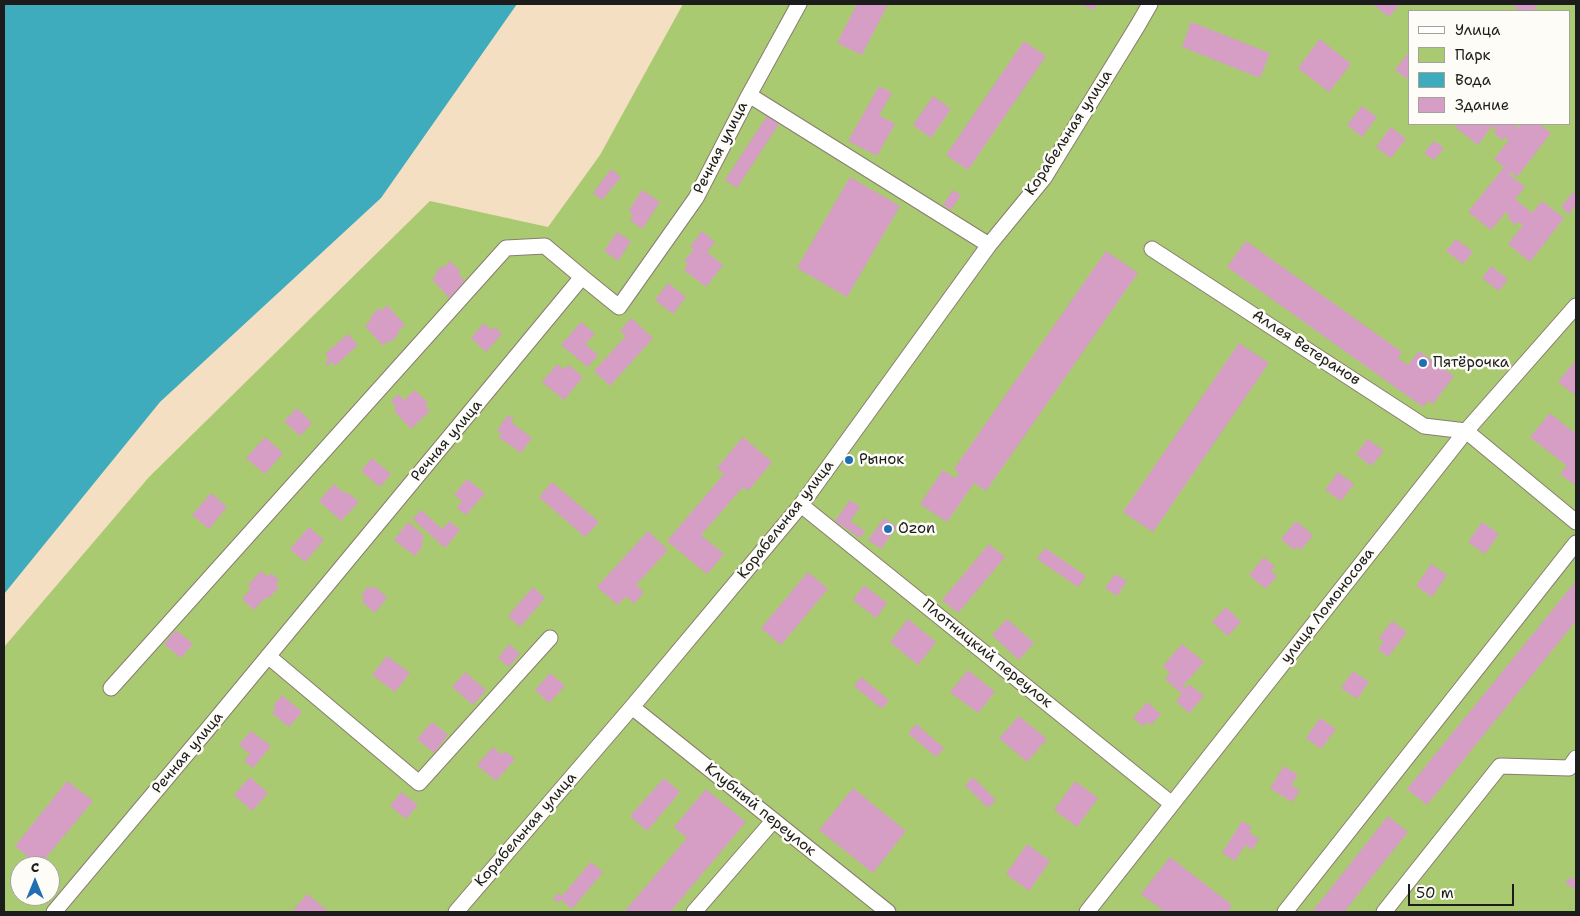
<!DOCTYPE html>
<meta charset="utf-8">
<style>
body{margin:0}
#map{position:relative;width:1580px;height:916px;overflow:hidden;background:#f4dfc3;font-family:"Shantell Sans",sans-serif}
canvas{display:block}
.frame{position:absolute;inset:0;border:5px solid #1c1c1c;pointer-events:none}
.legend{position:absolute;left:1408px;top:10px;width:162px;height:115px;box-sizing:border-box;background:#fdfcf7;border:1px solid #a3a29f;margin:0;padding:6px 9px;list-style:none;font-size:15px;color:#1c1c1c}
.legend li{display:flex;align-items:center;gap:10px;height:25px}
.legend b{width:25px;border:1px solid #a3a29f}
.north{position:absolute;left:10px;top:856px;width:50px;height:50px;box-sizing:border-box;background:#fdfcf7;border:1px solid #a3a29f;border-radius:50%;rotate:0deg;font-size:14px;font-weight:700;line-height:20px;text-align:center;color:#1c1c1c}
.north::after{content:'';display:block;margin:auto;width:18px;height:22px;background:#1f6fb2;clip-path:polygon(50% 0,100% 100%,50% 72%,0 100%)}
.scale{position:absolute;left:1408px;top:884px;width:106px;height:22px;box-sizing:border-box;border:2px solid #1c1c1c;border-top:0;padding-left:6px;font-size:15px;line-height:18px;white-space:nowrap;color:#1c1c1c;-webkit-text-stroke:4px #fdfcf7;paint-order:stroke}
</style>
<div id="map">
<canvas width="1580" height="916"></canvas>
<div class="frame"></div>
<ul class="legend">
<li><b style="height:6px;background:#fff"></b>Улица</li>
<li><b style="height:14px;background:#aaca72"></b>Парк</li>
<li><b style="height:14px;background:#3eacbc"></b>Вода</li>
<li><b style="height:14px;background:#d69dc5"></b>Здание</li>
</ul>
<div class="north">С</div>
<div class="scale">50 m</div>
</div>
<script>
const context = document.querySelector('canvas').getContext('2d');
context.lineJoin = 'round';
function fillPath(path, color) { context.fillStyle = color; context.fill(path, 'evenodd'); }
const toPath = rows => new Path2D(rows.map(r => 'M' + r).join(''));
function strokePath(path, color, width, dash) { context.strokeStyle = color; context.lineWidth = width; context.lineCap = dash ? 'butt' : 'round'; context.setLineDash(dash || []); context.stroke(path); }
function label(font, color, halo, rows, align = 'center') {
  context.font = font + ' "Shantell Sans",sans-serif'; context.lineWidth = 5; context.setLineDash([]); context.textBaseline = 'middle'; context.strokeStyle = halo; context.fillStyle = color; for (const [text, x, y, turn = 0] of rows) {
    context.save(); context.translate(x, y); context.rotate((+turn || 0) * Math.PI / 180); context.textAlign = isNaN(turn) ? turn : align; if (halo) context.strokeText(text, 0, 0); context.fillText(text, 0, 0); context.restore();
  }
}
const green = toPath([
 [683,4,1576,4,1576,912,4,912,4,647,149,477,430,201,548,227,600,155],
 [1409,11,1569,11,1569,124,1409,124],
 [20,866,50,866,50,896,20,896]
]);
const water = toPath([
 [4,4,517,4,381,198,160,402,4,594]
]);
const building = toPath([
 [857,4,888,4,862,55,837,43],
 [1080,4,1097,4,1094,10],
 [1372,4,1400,4,1389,17],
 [1511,4,1539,4,1533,11,1520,11],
 [1191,22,1270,53,1260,78,1182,47],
 [1320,39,1351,64,1329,92,1298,68],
 [1024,41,1046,56,968,170,946,155],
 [1409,52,1409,80,1395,70],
 [879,86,892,93,879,115,895,124,877,156,848,141],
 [933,96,951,109,931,138,913,125],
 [1362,106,1377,117,1362,137,1347,125],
 [767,116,779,124,737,188,725,180],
 [1458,124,1514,124,1519,128,1522,124,1539,124,1551,133,1517,177,1510,172,1509,174,1525,187,1515,199,1532,213,1542,201,1564,218,1530,262,1508,244,1523,225,1519,222,1516,225,1507,218,1510,215,1506,212,1491,230,1468,212,1504,167,1494,159,1509,140,1505,137,1503,140,1498,137,1494,133,1496,130,1492,126,1478,145,1455,127],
 [1391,127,1406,139,1391,158,1376,147],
 [1434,141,1444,148,1434,160,1424,153],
 [611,169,621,177,602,200,593,193],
 [850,177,900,206,847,297,797,268],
 [642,190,660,202,642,229,630,220,633,216,629,210],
 [953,190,961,195,951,210,943,205],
 [1573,192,1576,195,1576,205,1569,214,1561,207],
 [702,231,715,242,707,252,723,265,706,287,684,270,688,264,684,261,694,249,690,247],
 [617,232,631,241,618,261,604,251],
 [1456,239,1473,252,1463,264,1446,251],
 [1246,241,1402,352,1398,358,1408,365,1419,351,1454,376,1433,404,1428,401,1423,407,1227,267],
 [1106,251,1138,273,986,491,974,483,947,522,920,504,943,470,955,478,959,473,954,469],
 [450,261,460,271,459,275,465,281,458,288,461,290,456,295,453,294,449,298,432,279,437,275,435,273,442,266,445,267],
 [1491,266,1508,279,1499,291,1482,278],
 [668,283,686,297,673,314,655,300],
 [387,305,405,325,397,332,399,334,391,342,389,340,383,346,365,326,371,320,370,317,379,308,381,311],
 [631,318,653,338,610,386,594,371,626,336,620,331],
 [581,322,595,334,585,344,598,355,588,367,561,345],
 [484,323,492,330,495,327,502,334,486,352,471,338],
 [348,334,358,345,335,366,332,362,328,366,325,363,329,359,325,354],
 [1239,343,1269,363,1153,532,1123,512],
 [1576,360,1576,396,1558,382],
 [557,364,563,369,569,365,583,377,564,400,542,382],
 [415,390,428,403,425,406,430,411,411,429,394,411,396,407,391,401,398,394,404,400],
 [297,408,312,423,300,436,284,421],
 [1550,413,1576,434,1576,486,1560,474,1567,466,1530,437],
 [508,415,514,419,511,422,532,438,521,453,498,437,502,433,497,430],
 [265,437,283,453,265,474,246,458],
 [743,437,772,462,748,491,743,487,701,535,724,554,707,574,667,541,724,474,717,468],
 [1368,439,1384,451,1371,466,1356,454],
 [372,458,391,474,380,487,361,471],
 [1338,472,1354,484,1341,501,1325,490],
 [467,479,485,493,466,515,457,508,462,501,454,495],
 [552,482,599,522,585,537,539,497],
 [334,484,344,493,347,492,359,502,341,521,319,501],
 [211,493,227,507,209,529,192,515],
 [850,500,860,507,850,521,865,531,860,538,835,521],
 [421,510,442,529,450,521,460,530,445,548,413,519],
 [884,518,897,527,881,549,868,540],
 [1296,521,1313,535,1301,550,1297,547,1294,550,1281,539],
 [408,522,423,534,422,547,415,556,394,540],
 [1482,522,1499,534,1485,554,1468,542],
 [309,527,324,540,305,562,290,549],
 [648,531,668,550,636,585,644,592,634,604,626,596,618,605,597,587],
 [989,544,1005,557,958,613,942,600],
 [1045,548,1086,576,1078,587,1037,559],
 [1264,557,1275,567,1271,571,1277,576,1266,589,1249,575],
 [1431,564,1447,575,1432,597,1416,586],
 [261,571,268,577,271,573,279,580,276,584,279,587,268,599,266,597,254,610,242,599,251,588,248,585],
 [808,572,828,589,781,645,761,628],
 [1115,574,1127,581,1117,596,1105,588],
 [1576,581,1576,621,1427,805,1407,789],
 [864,585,887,603,876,618,853,600],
 [368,586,371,589,374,586,387,597,375,613,362,602,365,599,361,596],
 [533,587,545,598,520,627,508,616],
 [1226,607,1241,622,1228,636,1212,622],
 [908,619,936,642,918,665,890,642],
 [1007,619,1034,643,1019,660,992,635],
 [1392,621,1407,632,1388,657,1378,649,1384,642,1379,638],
 [176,630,193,644,181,658,164,644],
 [509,644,520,654,509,667,498,658],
 [1182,644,1204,662,1183,686,1186,688,1189,684,1204,696,1189,713,1176,701,1182,694,1165,679,1170,673,1163,666],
 [387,656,410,673,395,692,372,675],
 [968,670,995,692,978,713,950,692],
 [1353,671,1369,682,1357,699,1341,688],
 [465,672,486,690,473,705,452,687],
 [550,673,565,686,549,703,535,690],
 [861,677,889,700,882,709,854,686],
 [282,695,302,712,289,727,272,713,275,709,274,705],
 [1147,702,1161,714,1151,725,1148,722,1143,726,1133,718],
 [1019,716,1047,739,1027,762,999,738],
 [1320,718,1336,729,1321,749,1306,738],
 [432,722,448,735,434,753,417,739],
 [916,724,944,748,936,757,908,733],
 [251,731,271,746,253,768,244,761,250,754,239,745],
 [493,747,502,755,505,751,515,759,496,781,477,765],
 [1284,766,1298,775,1291,785,1300,790,1292,802,1270,788],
 [250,777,268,793,252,811,234,795],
 [973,777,996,800,988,808,965,785],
 [664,778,680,792,647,831,630,816],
 [67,781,93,801,39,866,15,846],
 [1075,781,1098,798,1077,827,1054,810],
 [853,788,906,831,873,873,819,830],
 [706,789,746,822,670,912,624,912,687,838,674,827],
 [401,792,418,805,406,819,390,806],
 [1388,816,1408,832,1344,912,1312,912],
 [1242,821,1252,827,1249,832,1259,839,1252,850,1245,845,1235,861,1222,853],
 [1027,844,1050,861,1029,891,1006,874],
 [1170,857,1232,905,1227,912,1165,912,1141,894],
 [591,862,603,872,572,909,560,899,558,903,553,899,558,893,562,896],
 [1571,877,1574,879,1576,877,1576,890,1565,883],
 [307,894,328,911,327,912,292,912]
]);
const minor = toPath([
 [749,95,989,245],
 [1152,249,1424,426,1466,431],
 [1466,431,1576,522],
 [801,505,1172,804],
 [268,656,419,783,550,638],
 [111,688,506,248,545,246,582,277],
 [632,707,888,912],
 [54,912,207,730,582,277,619,307,696,198,749,95,799,4],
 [456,912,632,707,801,505,989,245,1044,178,1138,25,1150,4],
 [694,912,773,821],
 [1087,912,1466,431,1576,306],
 [1285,912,1576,543],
 [1384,912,1500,766,1569,768,1576,758]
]);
const markers = [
 [1423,363,5,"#1f6fb2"],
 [849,460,5,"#1f6fb2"],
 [888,529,5,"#1f6fb2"]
];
const streetNames = [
 ["Корабельная улица",1069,133,-57],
 ["Речная улица",721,148,-63],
 ["Аллея Ветеранов",1306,348,33],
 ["Речная улица",447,441,-50],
 ["Корабельная улица",786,520,-52],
 ["улица Ломоносова",1328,606,-52],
 ["Плотницкий переулок",987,654,39],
 ["Речная улица",188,753,-50],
 ["Клубный переулок",760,810,39],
 ["Корабельная улица",526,830,-49]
];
const poiNames = [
 ["Пятёрочка",1433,363],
 ["Рынок",859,460],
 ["Ozon",898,529]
];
fillPath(green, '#aaca72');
fillPath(water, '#3eacbc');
fillPath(building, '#d69dc5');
strokePath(minor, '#887e70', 17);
strokePath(minor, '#fff', 15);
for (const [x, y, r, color] of markers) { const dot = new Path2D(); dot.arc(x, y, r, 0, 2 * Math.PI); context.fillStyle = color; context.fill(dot); strokePath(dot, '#fdfcf7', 2); }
label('15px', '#1c1c1c', '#fdfcf7', streetNames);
label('15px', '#1c1c1c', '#fdfcf7', poiNames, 'left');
</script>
